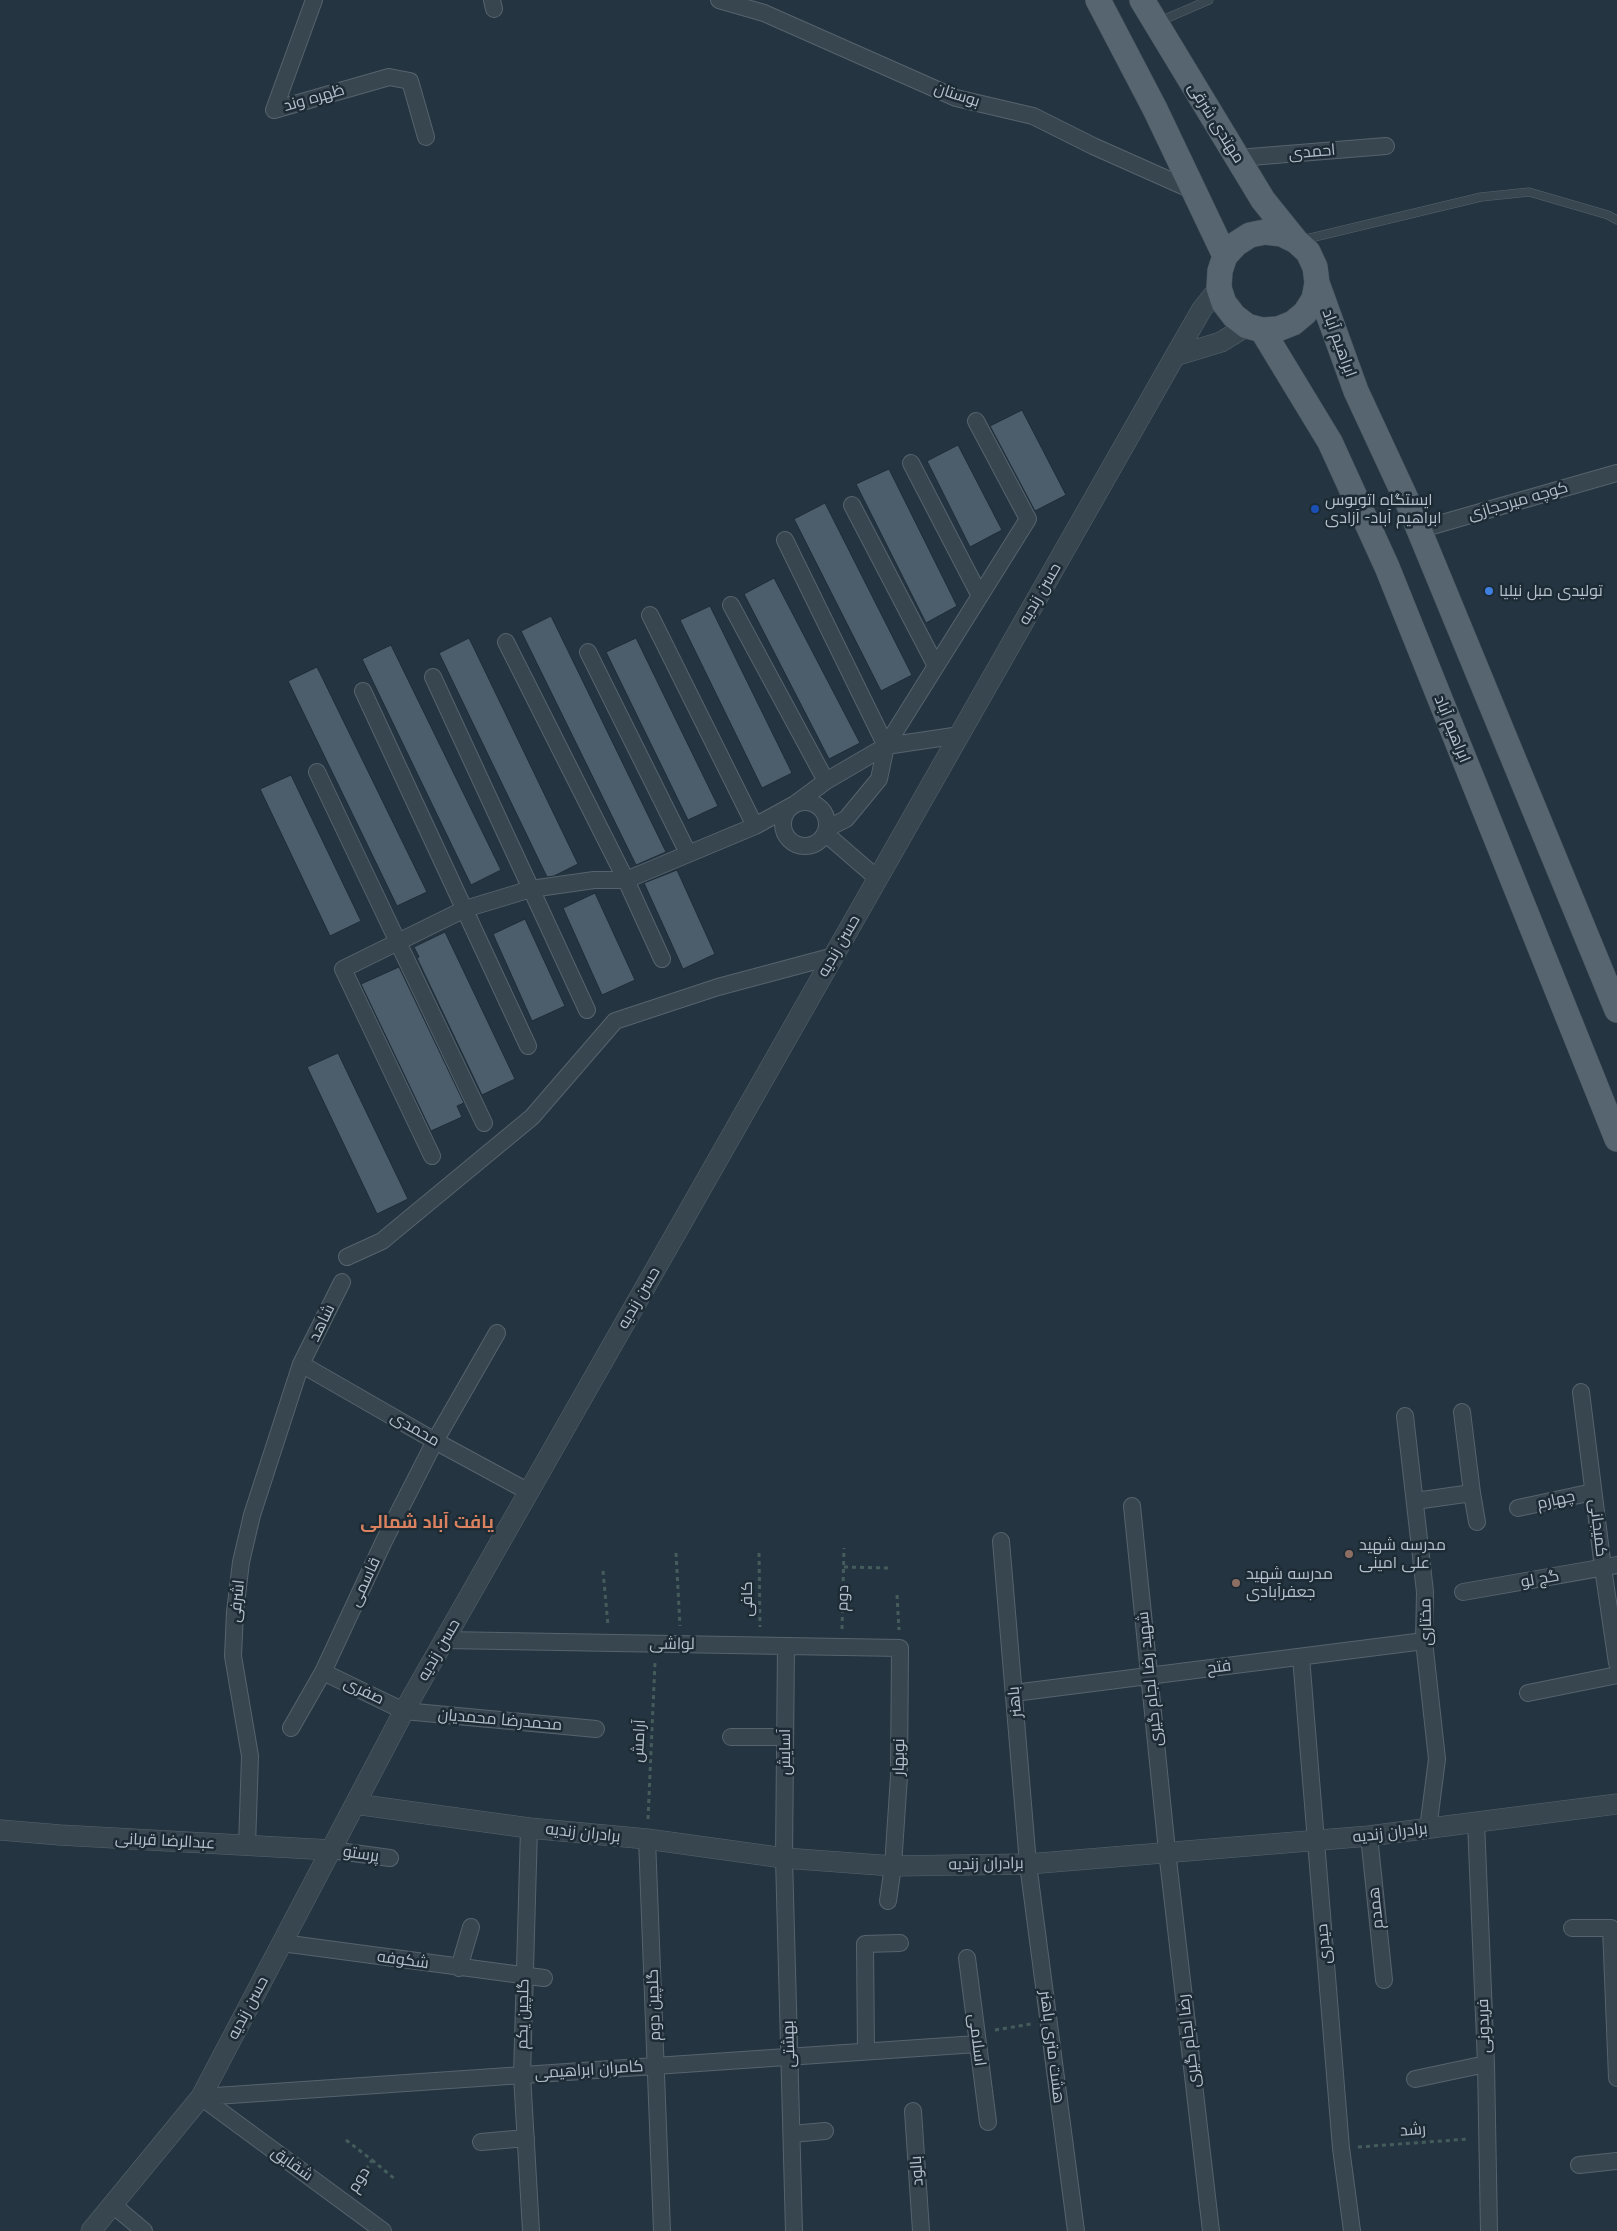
<!DOCTYPE html>
<meta charset="utf-8">
<style>
body{margin:0}
canvas{display:block;background:#243440}
</style>
<canvas width="1617" height="2231"></canvas>
<script>
const context = document.querySelector('canvas').getContext('2d');
context.lineJoin = 'round';
function fillPath(path, color) { context.fillStyle = color; context.fill(path, 'evenodd'); }
const toPath = rows => new Path2D(rows.map(r => 'M' + r).join(''));
function strokePath(path, color, width, dash) { context.strokeStyle = color; context.lineWidth = width; context.lineCap = dash ? 'butt' : 'round'; context.setLineDash(dash || []); context.stroke(path); }
function label(font, color, halo, rows, align = 'center') {
  context.font = font + ' Quicksand,Cairo,sans-serif'; context.lineWidth = 5; context.setLineDash([]); context.textBaseline = 'middle'; context.strokeStyle = halo; context.fillStyle = color; for (const [text, x, y, turn = 0] of rows) {
    context.save(); context.translate(x, y); context.rotate((+turn || 0) * Math.PI / 180); context.textAlign = isNaN(turn) ? turn : align; if (halo) context.strokeText(text, 0, 0); context.fillText(text, 0, 0); context.restore();
  }
}
const building = toPath([
 [1022,410,1066,495,1035,511,990,426,1022,410],
 [958,445,1002,530,970,547,927,461,958,445],
 [889,469,957,606,926,623,856,484,889,469],
 [825,503,912,675,881,691,794,519,825,503],
 [774,578,860,743,829,759,744,594,774,578],
 [710,606,792,773,762,788,680,620,710,606],
 [551,616,666,852,636,865,521,631,551,616],
 [469,638,578,864,554,876,547,877,439,653,469,638],
 [636,638,718,806,688,820,606,652,636,638],
 [391,645,501,870,471,885,362,659,391,645],
 [317,667,427,892,397,906,288,681,317,667],
 [291,775,361,921,330,936,260,789,291,775],
 [677,870,715,954,683,969,644,883,677,870],
 [595,893,635,980,602,995,563,908,595,893],
 [525,919,565,1006,532,1021,493,934,525,919],
 [445,932,515,1079,482,1095,417,958,419,957,414,947,445,932],
 [399,967,464,1103,457,1106,462,1117,431,1131,361,984,399,967],
 [338,1053,408,1199,377,1214,307,1067,338,1053]
]);
const path = toPath([
 [676,1553,680,1626],
 [759,1553,760,1627],
 [844,1567,888,1568],
 [603,1571,608,1625],
 [897,1595,899,1630],
 [842,1629,844,1548],
 [648,1819,655,1662],
 [995,2030,1031,2024],
 [346,2140,372,2160,355,2187],
 [1358,2147,1469,2139],
 [372,2160,396,2180]
]);
const service = toPath([
 [1158,22,1209,0],
 [1302,240,1481,197,1529,192,1608,215,1617,220]
]);
const minor = toPath([
 [314,0,274,110,389,77,410,81,426,137],
 [492,0,494,9],
 [719,0,764,13,956,98,1033,116,1093,146,1194,191],
 [1238,158,1386,146],
 [911,463,980,596],
 [852,505,936,666],
 [1418,530,1617,473],
 [785,540,886,746,1028,519,976,421],
 [731,605,826,781],
 [650,615,755,826],
 [506,642,626,880,662,959],
 [588,652,688,853],
 [433,677,587,1010],
 [363,691,528,1046],
 [317,772,484,1123],
 '783 824a22 22 0 1 1 44 0a22 22 0 1 1-44 0Z',
 [828,828,846,819,879,779,886,746],
 [826,834,878,879],
 [432,1156,343,969,465,909,531,889,594,880,626,880,755,826,795,804,826,781,886,746,960,735],
 [347,1257,382,1241,532,1117,615,1021,718,987,834,956],
 [301,1364,435,1441,529,1492],
 [1581,1392,1603,1568,1617,1663],
 [1405,1416,1425,1592,1424,1641,1437,1759,1428,1829],
 [1472,1493,1477,1522],
 [1415,1501,1472,1493,1462,1412],
 [1132,1506,1167,1851,1211,2231],
 [1518,1508,1593,1492],
 [1001,1541,1028,1864,1076,2231],
 [1463,1592,1617,1565],
 [445,1640,900,1648,899,1776,893,1866,888,1901],
 [786,1646,784,1858,794,2231],
 [1301,1657,1341,2148,1352,2231],
 [323,1672,404,1711,596,1729],
 [1014,1693,1424,1641],
 [1528,1693,1617,1675],
 [291,1728,323,1672,384,1541,435,1441,497,1333],
 [731,1737,785,1737],
 [1476,1822,1486,2064,1489,2231],
 [529,1828,522,2075,531,2231],
 [1369,1836,1384,1980],
 [647,1839,662,2231],
 [247,1846,250,1756,233,1656,235,1612,241,1562,252,1515,301,1364,342,1282],
 [331,1850,390,1858],
 [1572,1928,1611,1928,1617,2078],
 [282,1943,544,1978],
 [967,1958,988,2122],
 [459,1968,471,1927],
 [866,2051,865,1944,900,1943],
 [1415,2079,1486,2064],
 [201,2097,977,2044],
 [201,2097,383,2231],
 [913,2111,921,2231],
 [792,2134,825,2131],
 [481,2142,526,2138],
 [1579,2165,1617,2161],
 [113,2205,144,2231]
]);
const tertiary = toPath([
 [1175,356,1221,342,1247,326],
 [355,1804,529,1828,647,1839,784,1858,893,1866,1028,1864,1369,1836,1617,1804],
 [0,1830,60,1835,331,1850],
 [91,2231,201,2097,404,1711,1175,356,1202,309,1219,288]
]);
const primary = toPath([
 [1098,0,1155,109,1225,256],
 [1142,0,1263,200,1296,241],
 [1317,283,1314,299,1305,313,1293,323,1278,329,1262,330,1247,326,1234,316,1224,303,1219,288,1220,271,1225,256,1236,244,1250,235,1265,232,1282,234,1296,241,1308,252,1315,267,1317,283,1356,391,1408,503,1617,1010],
 [1262,330,1330,442,1387,567,1617,1139]
]);
const markers = [
 [1315,509,5,"#1a4fb4"],
 [1489,591,5,"#3f7fe0"],
 [1349,1554,5,"#8d6e63"],
 [1236,1583,5,"#8d6e63"]
];
const streetNames = [
 ["بوستان",957,95,18],
 ["ظهره وند",314,98,-16],
 ["مهتدی شرقی",1216,123,58],
 ["احمدی",1312,152,-5],
 ["ابراهیم آباد",1339,343,70],
 ["کوچه میرحجازی",1518,501,-16],
 ["حسن زندیه",1040,594,-60],
 ["ابراهیم آباد",1452,729,68],
 ["حسن زندیه",839,946,-60],
 ["حسن زندیه",639,1298,-60],
 ["شاهد",322,1323,-64],
 ["محمدی",415,1429,30],
 ["چهارم",1556,1500,-12],
 ["کمیجانی",1598,1528,83],
 ["گچ لو",1540,1579,-10],
 ["قاسمی",365,1582,-65],
 ["دوم",843,1598,-88],
 ["کافی",747,1599,-90],
 ["اشرفی",237,1601,-84],
 ["مختاری",1426,1622,-91],
 ["لواشی",672,1644,1],
 ["حسن زندیه",439,1650,-60],
 ["فتح",1219,1667,-7],
 ["شهید رضا لجام گیری",1150,1679,-96],
 ["صفری",364,1691,26],
 ["باهنر",1015,1702,-95],
 ["محمدرضا محمدیان",500,1720,5],
 ["آرامش",639,1741,-87],
 ["آسایش",785,1752,-90],
 ["نوبهار",899,1757,-89],
 ["برادران زندیه",583,1833,6],
 ["برادران زندیه",1390,1833,-7],
 ["عبدالرضا قربانی",165,1841,3],
 ["پرستو",361,1854,8],
 ["برادران زندیه",986,1864,-1],
 ["همدم",1376,1908,-96],
 ["حیدری",1324,1944,-95],
 ["شکوفه",403,1960,8],
 ["گلچین دوم",654,2005,-92],
 ["حسن زندیه",248,2008,-62],
 ["گلچین یکم",523,2014,-89],
 ["فریدونی",1484,2026,-92],
 ["اسلامی",977,2040,83],
 ["رضا لجام گیری",1189,2041,-97],
 ["بهشتی",789,2044,-92],
 ["هشت متری باهنر",1052,2047,83],
 ["کامران ابراهیمی",589,2070,-4],
 ["رشد",1413,2130,-4],
 ["شقایق",292,2164,36],
 ["بالود",917,2171,-94],
 ["دوم",359,2180,-58]
];
const poiNames = [
 ["ایستگاه اتوبوس",1325,500],
 ["ابراهیم آباد- آزادی",1325,518],
 ["تولیدی مبل نیلیا",1499,591],
 ["مدرسه شهید",1359,1545],
 ["علی امینی",1359,1563],
 ["مدرسه شهید",1246,1574],
 ["جعفرآبادی",1246,1592]
];
const neighbourhoodNames = [
 ["یافت آباد شمالی",427,1523]
];
fillPath(building, '#4c5e6c');
strokePath(building, '#1f2d37', 1);
strokePath(service, '#56636e', 9);
strokePath(minor, '#56636e', 18);
strokePath(tertiary, '#56636e', 21);
strokePath(primary, '#414f59', 26);
strokePath(path, '#445d5c', 3, [4, 4]);
strokePath(service, '#384650', 8);
strokePath(minor, '#384650', 16);
strokePath(tertiary, '#384650', 20);
strokePath(primary, '#566570', 25);
for (const [x, y, r, color] of markers) { const dot = new Path2D(); dot.arc(x, y, r, 0, 2 * Math.PI); context.fillStyle = color; context.fill(dot); strokePath(dot, '#1d2b35', 2); }
label('16px', '#b4c0cb', '#1d2b35', streetNames);
label('16px', '#b4c0cb', '#1d2b35', poiNames, 'left');
label('bold 18px', '#da8260', '#1d2b35', neighbourhoodNames);
</script>
